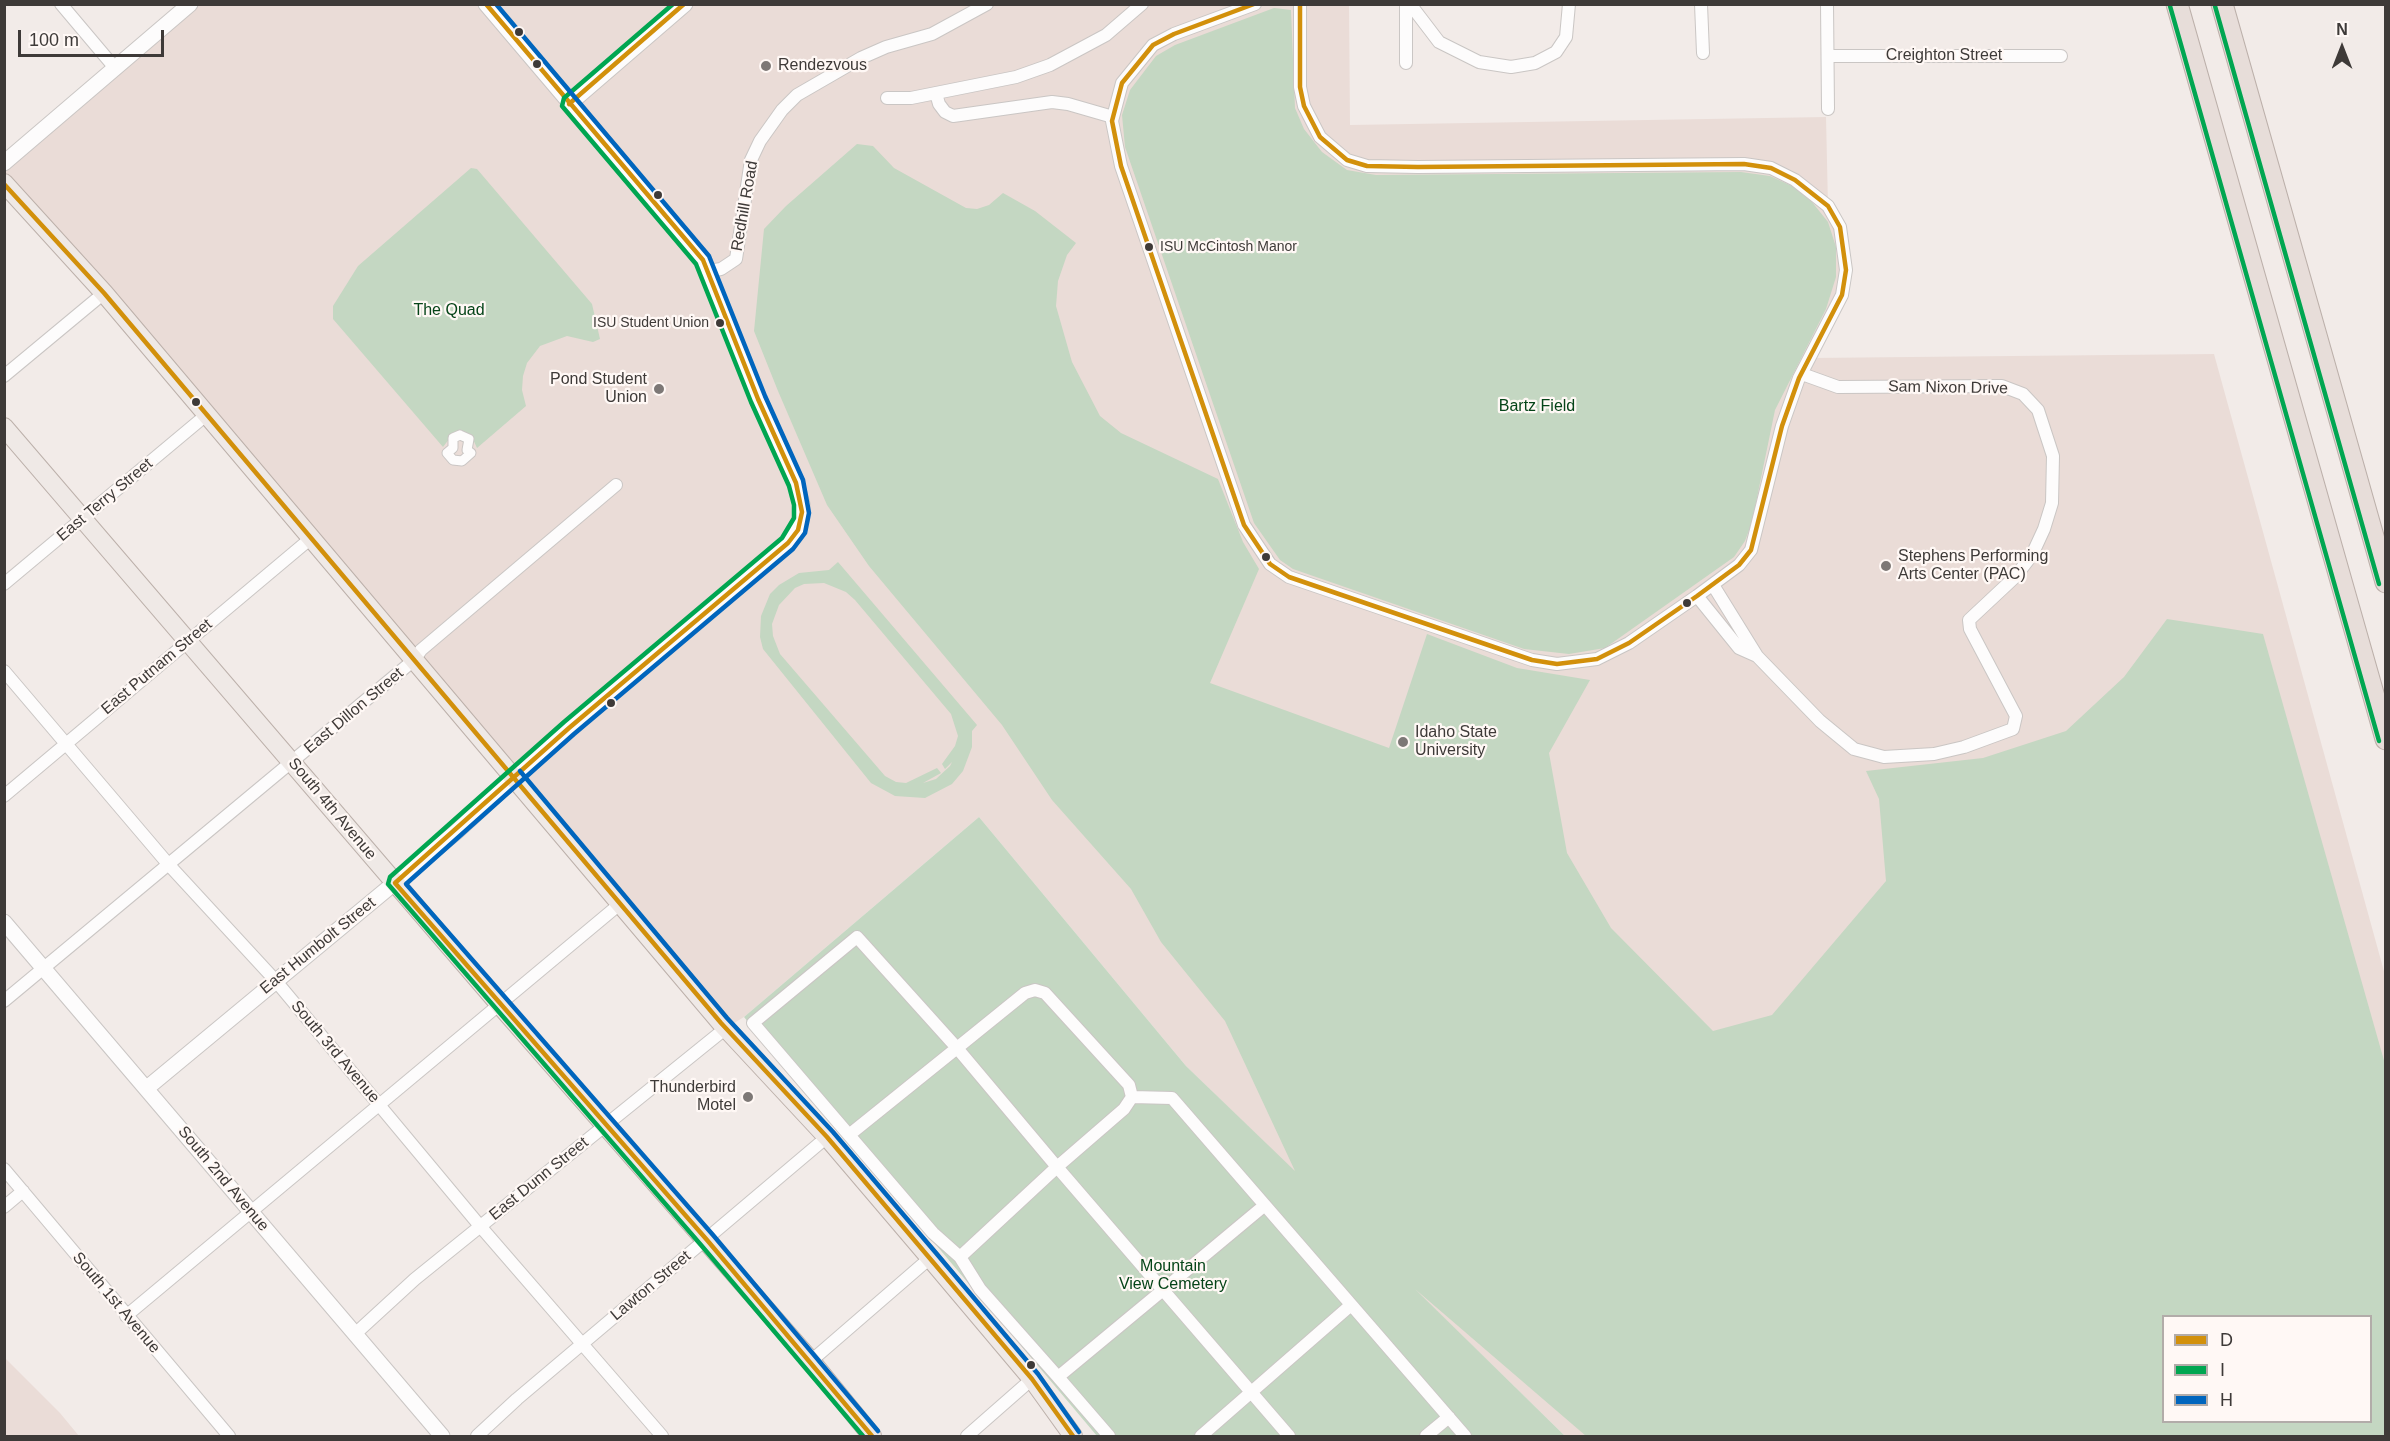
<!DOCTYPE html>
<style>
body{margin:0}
#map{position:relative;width:2390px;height:1441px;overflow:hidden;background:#f2ebe8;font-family:Helvetica,sans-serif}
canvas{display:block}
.frame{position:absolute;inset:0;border:6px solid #3e3a38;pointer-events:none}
.legend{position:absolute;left:2162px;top:1315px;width:210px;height:108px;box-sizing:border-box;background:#fff8f5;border:2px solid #b2aca9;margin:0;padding:8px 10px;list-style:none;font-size:18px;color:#3e3a38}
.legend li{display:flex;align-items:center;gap:12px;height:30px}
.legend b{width:30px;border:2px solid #b2aca9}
.north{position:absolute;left:2312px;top:18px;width:60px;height:60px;-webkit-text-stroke:4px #fff8f5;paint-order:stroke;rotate:0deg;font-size:16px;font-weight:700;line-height:24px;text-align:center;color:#3e3a38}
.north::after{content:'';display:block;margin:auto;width:21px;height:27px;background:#3e3a38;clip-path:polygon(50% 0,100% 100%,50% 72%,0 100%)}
.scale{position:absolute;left:18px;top:30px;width:146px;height:27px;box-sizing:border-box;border:3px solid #3e3a38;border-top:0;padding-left:8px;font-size:18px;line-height:21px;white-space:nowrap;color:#3e3a38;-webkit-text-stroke:4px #fff8f5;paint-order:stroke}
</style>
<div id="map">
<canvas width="2390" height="1441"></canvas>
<div class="frame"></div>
<ul class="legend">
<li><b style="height:8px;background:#d2900b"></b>D</li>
<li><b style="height:8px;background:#00a651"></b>I</li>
<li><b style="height:8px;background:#0065bd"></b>H</li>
</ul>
<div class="north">N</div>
<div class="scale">100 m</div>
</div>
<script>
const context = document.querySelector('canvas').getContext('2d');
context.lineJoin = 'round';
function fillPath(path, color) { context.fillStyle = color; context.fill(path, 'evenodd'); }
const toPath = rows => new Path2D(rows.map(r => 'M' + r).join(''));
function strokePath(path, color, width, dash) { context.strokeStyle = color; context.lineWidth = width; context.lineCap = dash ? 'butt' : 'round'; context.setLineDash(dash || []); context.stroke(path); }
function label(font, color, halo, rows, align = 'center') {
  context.font = font + ' Helvetica,sans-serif'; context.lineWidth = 4.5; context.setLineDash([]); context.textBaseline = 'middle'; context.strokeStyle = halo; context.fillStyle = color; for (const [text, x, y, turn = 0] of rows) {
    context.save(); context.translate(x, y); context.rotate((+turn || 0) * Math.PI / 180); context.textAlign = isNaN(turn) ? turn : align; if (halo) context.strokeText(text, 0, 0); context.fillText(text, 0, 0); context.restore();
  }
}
const built = toPath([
 [190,4,1349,5,1350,125,1826,117,1828,206,1846,270,1811,358,2214,354,2385,975,2385,1436,1565,1436,1186,1066,979,817,744,1017,726,1028,5,183,4,165,62,124,89,92],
 [2164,1316,2370,1316,2370,1422,2164,1422],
 [4,1357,60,1413,79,1436,5,1436]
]);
const green = toPath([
 [1274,8,1291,10,1295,108,1304,129,1322,152,1347,170,1376,175,1741,172,1770,176,1792,186,1812,202,1828,222,1836,247,1836,277,1826,309,1775,410,1752,522,1745,541,1734,557,1605,648,1569,654,1524,649,1316,577,1293,569,1280,560,1254,523,1125,147,1122,115,1130,90,1156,56,1175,45],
 [857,144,873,146,894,168,966,208,977,209,989,205,1003,193,1035,211,1076,243,1067,255,1058,281,1056,306,1072,362,1100,416,1121,433,1218,479,1243,542,1259,569,1210,683,1389,748,1427,634,1517,668,1590,680,1549,753,1567,853,1611,928,1713,1031,1772,1015,1886,881,1879,799,1866,771,1983,758,2066,731,2124,677,2167,619,2263,634,2385,1064,2385,1436,1586,1436,1415,1289,1565,1436,1097,1436,744,1017,979,817,1186,1066,1295,1171,1225,1021,1161,942,1131,889,1052,800,1002,725,869,566,827,505,778,391,754,331,764,229,786,206],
 [2164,1316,2370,1316,2370,1422,2164,1422],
 [471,168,477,169,592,304,600,339,593,342,567,336,540,346,527,363,523,376,522,390,526,406,477,448,472,437,453,434,443,447,333,319,333,306,358,266],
 [838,562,977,725,972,731,972,747,963,771,952,784,925,798,895,796,871,783,763,649,760,637,761,616,770,594,779,585,799,573,829,570],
 [824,583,846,592,855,600,951,714,958,736,955,746,942,764,945,769,952,762,950,766,936,779,923,783,941,773,937,768,906,783,896,782,885,776,780,654,773,636,772,624,779,605,795,588,804,584]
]);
const pedestrian = toPath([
 [460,435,469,439,467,450,471,453,462,461,453,460,447,453,453,448,453,438,460,435]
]);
const minor = toPath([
 [61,4,115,68],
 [1255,4,1174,34,1153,45,1122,83,1112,121,1121,166,1244,525,1270,564,1289,577,1532,660,1557,664,1597,659,1629,643,1697,596,1739,565,1751,550,1782,426,1799,378,1842,295,1846,270,1840,227,1828,206,1795,180,1771,168,1744,164,1418,167,1367,166,1347,160,1320,137,1304,106,1300,87,1300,4],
 [1406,4,1406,63],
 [1410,4,1439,42,1479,62,1511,67,1535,63,1556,52,1566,37,1569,4],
 [1701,4,1703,53],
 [1827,4,1828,109],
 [1828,56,2061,56],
 [936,93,939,104,945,112,953,116,1052,102,1068,104,1113,117],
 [887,98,911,98,1016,77,1050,65,1106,35,1142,4],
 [708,271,721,269,736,259,751,160,760,141,782,110,797,95,861,58,886,47,932,34,987,4],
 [4,376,104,293],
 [4,584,205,416],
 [1713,585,1757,656,1820,721,1854,749,1884,757,1934,754,1964,747,2013,729,2016,716,1970,629,1969,620,2015,577,2032,555,2044,529,2052,503,2053,456,2038,410,2023,394,2002,386,1838,387,1802,374],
 [1697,596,1739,648,1757,656],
 [4,671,169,865,275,980,480,1226,662,1436],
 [4,796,310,539],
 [4,1001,414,660,421,650,616,485],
 [1132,1097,1172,1098,1465,1436],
 [849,1135,957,1048,1025,993,1035,990,1045,993,1129,1085,1132,1097,1124,1109,1057,1167,957,1048,857,937,753,1023,933,1233,960,1257,980,1289,1058,1377,1163,1290,1057,1167,960,1257],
 [4,1169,229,1436],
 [1265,1205,1163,1290,1289,1436],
 [4,1207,23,1191],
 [126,1316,621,903],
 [355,1334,415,1279,726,1028],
 [811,1361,930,1258],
 [1058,1377,1109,1436],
 [477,1436,517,1399,827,1137],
 [967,1436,1032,1379],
 [1201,1436,1351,1305],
 [1426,1436,1449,1417]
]);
const tertiary = toPath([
 [569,104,685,4],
 [4,163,190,4],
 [4,922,442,1436],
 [147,1088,456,832,569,728,788,543,801,520,802,504,796,483,758,399,703,260,486,4]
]);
const primary = toPath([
 [4,183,104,293,721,1023,827,1137,930,1258,1032,1379,1073,1436],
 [4,427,499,1004,811,1361,872,1436]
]);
const motorway = toPath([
 [2177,4,2386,739],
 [2222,4,2386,582]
]);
const bus1 = toPath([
 [486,4,703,260,758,399,796,483,802,512,798,530,788,543,569,728,395,883,707,1240,872,1436],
 [1254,4,1174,34,1153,45,1122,83,1112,121,1121,166,1244,525,1270,564,1289,577,1532,660,1557,664,1597,659,1629,643,1697,596,1739,565,1751,550,1782,426,1799,378,1842,295,1846,270,1840,227,1828,206,1795,180,1771,168,1744,164,1418,167,1367,166,1347,160,1320,137,1304,106,1300,87,1300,4],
 [569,104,684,4],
 [4,184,104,293,721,1023,827,1137,1032,1379,1073,1436]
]);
const bus2 = toPath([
 [673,4,564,98,562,106,696,264,751,402,789,486,794,505,794,518,782,538,564,722,390,877,388,884,701,1245,863,1436],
 [2170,6,2379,741],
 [2215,6,2379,584]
]);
const bus3 = toPath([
 [496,4,709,256,765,396,803,480,809,513,805,533,793,549,574,734,406,884,713,1235,878,1431],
 [520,771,727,1018,833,1132,936,1253,1038,1374,1079,1432]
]);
const markers = [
 [519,32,5,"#3e3a38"],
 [537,64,5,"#3e3a38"],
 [766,66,6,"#7d7876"],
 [658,195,5,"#3e3a38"],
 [1149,247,5,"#3e3a38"],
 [720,323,5,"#3e3a38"],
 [659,389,6,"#7d7876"],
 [196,402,5,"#3e3a38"],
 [1266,557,5,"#3e3a38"],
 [1886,566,6,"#7d7876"],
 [1687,603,5,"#3e3a38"],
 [611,703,5,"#3e3a38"],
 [1403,742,6,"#7d7876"],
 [748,1097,6,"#7d7876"],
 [1031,1365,5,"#3e3a38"]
];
const busNames = [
 ["ISU McCintosh Manor",1160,247],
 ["ISU Student Union",709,323,"right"]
];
const streetNames = [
 ["Creighton Street",1944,56],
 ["Redhill Road",745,206,-80],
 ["Sam Nixon Drive",1948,388,1],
 ["East Terry Street",105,500,-40],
 ["East Putnam Street",157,667,-40],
 ["East Dillon Street",354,711,-40],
 ["South 4th Avenue",332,809,50],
 ["East Humbolt Street",318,946,-39],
 ["South 3rd Avenue",335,1052,50],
 ["South 2nd Avenue",223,1179,50],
 ["East Dunn Street",539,1179,-39],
 ["Lawton Street",651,1286,-40],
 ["South 1st Avenue",116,1303,50]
];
const poiNames = [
 ["Rendezvous",778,66],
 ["Pond Student",647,380,"right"],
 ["Union",647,398,"right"],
 ["Stephens Performing",1898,557],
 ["Arts Center (PAC)",1898,575],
 ["Idaho State",1415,733],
 ["University",1415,751],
 ["Thunderbird",736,1088,"right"],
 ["Motel",736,1106,"right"]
];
const parkNames = [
 ["The Quad",449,311],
 ["Bartz Field",1537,407],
 ["Mountain",1173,1267],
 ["View Cemetery",1173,1285]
];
fillPath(built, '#eadcd7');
fillPath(green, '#c4d7c2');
strokePath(pedestrian, '#cac6c4', 11);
strokePath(minor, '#cac6c4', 14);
strokePath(tertiary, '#cac6c4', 17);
strokePath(primary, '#bcb0aa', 20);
strokePath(motorway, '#bcb0aa', 23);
strokePath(pedestrian, '#fdfcfc', 9);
strokePath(minor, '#fdfcfc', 12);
strokePath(tertiary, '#fdfcfc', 15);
strokePath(primary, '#efe9e6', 18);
strokePath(motorway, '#e7ddd9', 21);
strokePath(bus1, '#d2900b', 4.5);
strokePath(bus2, '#00a651', 4.5);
strokePath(bus3, '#0065bd', 4.5);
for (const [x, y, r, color] of markers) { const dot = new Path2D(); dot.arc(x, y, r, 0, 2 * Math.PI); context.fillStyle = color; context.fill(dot); strokePath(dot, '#fff8f5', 2); }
label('14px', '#3e3a38', '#fff8f5', busNames, 'left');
label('16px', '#3e3a38', '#fff8f5', streetNames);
label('16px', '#3e3a38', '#fff8f5', poiNames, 'left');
label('16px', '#054418', '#fff8f5', parkNames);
</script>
